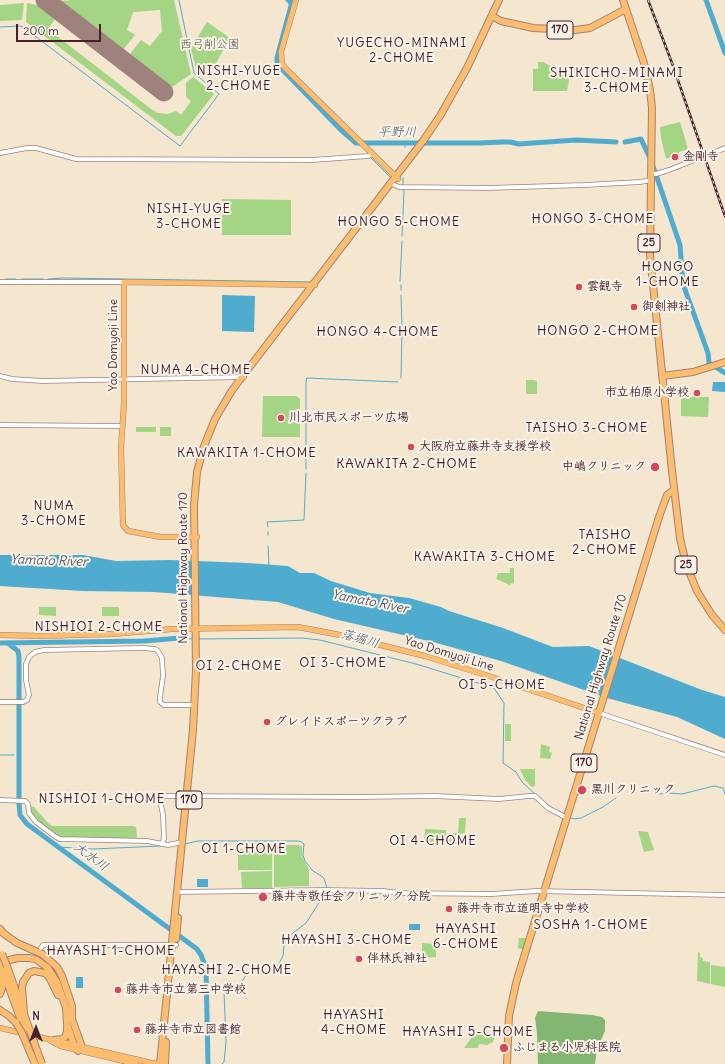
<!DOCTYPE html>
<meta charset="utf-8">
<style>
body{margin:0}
#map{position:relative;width:725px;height:1064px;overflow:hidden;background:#f4e6cf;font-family:Delius,sans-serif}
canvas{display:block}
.north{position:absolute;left:16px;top:1008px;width:40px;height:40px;-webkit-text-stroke:3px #f7f3e8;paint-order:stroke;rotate:0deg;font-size:11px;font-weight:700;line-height:16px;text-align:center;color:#4a1f2b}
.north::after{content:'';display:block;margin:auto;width:14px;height:18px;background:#4a1f2b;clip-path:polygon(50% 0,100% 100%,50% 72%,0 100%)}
.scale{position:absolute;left:16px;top:24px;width:85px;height:18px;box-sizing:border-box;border:2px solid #4a1f2b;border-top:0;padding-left:5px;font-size:12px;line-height:14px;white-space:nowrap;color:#4a1f2b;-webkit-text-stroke:3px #f7f3e8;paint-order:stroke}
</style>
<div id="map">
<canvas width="725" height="1064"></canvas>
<div class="north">N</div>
<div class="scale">200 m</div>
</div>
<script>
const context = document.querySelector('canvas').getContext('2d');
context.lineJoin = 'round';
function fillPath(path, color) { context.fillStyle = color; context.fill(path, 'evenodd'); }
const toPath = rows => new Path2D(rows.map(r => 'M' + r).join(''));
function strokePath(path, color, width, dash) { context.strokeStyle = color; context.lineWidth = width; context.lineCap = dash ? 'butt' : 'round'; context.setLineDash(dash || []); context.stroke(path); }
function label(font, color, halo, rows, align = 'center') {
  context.font = font + ' Delius,"Klee One",sans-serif'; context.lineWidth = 4; context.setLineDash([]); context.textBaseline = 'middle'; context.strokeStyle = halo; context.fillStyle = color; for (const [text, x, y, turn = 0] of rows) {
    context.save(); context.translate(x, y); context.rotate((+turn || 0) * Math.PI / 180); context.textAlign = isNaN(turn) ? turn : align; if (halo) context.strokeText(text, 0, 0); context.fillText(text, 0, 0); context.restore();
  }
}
const green = toPath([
 [73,0,174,0,191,74,172,87,130,54,141,40,150,46,162,31,160,10,133,12,127,30,135,35,123,50,60,1],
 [24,3,22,20,0,21,0,5],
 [27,3,37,5,55,19,48,29,151,109,158,113,168,114,176,111,181,115,191,101,186,97,186,83,193,77,214,94,181,136,176,136,26,22],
 [207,22,230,38,215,65,210,62,201,76,197,73,191,48],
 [538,62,543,62,565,74,570,75,567,91,533,91,533,69,538,69],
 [680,122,688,149,679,152,679,154,666,159,661,138,660,127],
 [222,199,291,200,291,235,222,235],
 [526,380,534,380,537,381,537,394,526,394],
 [263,396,296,396,300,399,300,437,262,437],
 [681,397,709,397,708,417,681,416],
 [136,427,156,427,156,432,136,432],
 [160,427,171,427,171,436,160,436],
 [510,568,514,568,514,584,511,583,510,585,496,579,498,573,510,573],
 [39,607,56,607,56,616,39,615],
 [102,607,119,607,119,616,102,616],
 [505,724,511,724,511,741,505,741],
 [541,744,550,747,549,752,552,753,550,759,540,758],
 [520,769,535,769,535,786,532,787,525,780],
 [30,806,34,807,48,823,52,826,133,826,136,827,137,837,135,839,60,837,38,823,32,815],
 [459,818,466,818,465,833,459,834,459,843,448,843,448,833,458,833],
 [425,829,446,830,446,843,424,842],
 [638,831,648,832,654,850,644,852],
 [278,845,299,845,302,847,302,856,309,870,309,886,274,887,274,849],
 [272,848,272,870,238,870,238,849],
 [272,871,272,888,242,888,241,872],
 [519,938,528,938,524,950,518,948],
 [422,943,436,944,436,957,422,958],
 [698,952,700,953,700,957,703,958,703,961,710,962,710,984,697,981],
 [711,965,725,967,725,987,711,984],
 [477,1030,494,1034,495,1036,493,1042,487,1045,479,1044,478,1048,464,1048]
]);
const forest = toPath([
 [538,1011,592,1015,602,1017,605,1020,605,1031,597,1049,595,1064,538,1064,537,1033,535,1018]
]);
const water = toPath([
 [222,295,255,296,254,332,222,331],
 [713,382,725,382,725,392,712,391],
 [0,555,83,555,116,561,170,560,248,563,288,566,300,573,314,573,331,581,370,593,409,598,441,607,449,611,503,628,553,647,589,646,702,690,725,697,725,739,677,717,607,698,501,661,433,642,334,619,278,602,154,592,83,591,0,586],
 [197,879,208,879,208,887,197,887],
 [409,924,420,924,420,930,409,930],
 [76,977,83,977,83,988,76,988]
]);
const stream = toPath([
 [0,27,20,26,23,27,180,146,219,94,194,73,179,0],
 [356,143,357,144],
 [405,147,405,142],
 [370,157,391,178],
 [403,185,403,178],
 [361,217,373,201],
 [402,236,404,191,402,189],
 [345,238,353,227],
 [6,279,16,279],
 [22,279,43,279],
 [48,279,63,278,310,282],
 [400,281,402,241],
 [401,290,401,285],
 [401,295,402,328],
 [401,378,402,331],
 [306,469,306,381,307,378,398,382],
 [268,527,267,522,304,520,306,473],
 [268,532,268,535],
 [268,546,269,565],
 [180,638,192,639],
 [197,639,302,638,320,640,416,664,494,688,504,703,503,763,516,772,522,782,535,794],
 [0,755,14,755],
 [660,794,669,793,682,794,714,786,723,788,725,794],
 [569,817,574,819,581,818,603,807,616,798],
 [184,844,198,841,300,841,304,844,303,855,305,861,313,871,323,877,325,881,327,889],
 [172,846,179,845],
 [58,847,93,849,161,846],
 [222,1064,224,1062,226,1042,224,991,241,983,246,975,250,972,254,971,258,973,262,973,273,969,278,965,283,956,284,945,288,937,306,923,326,892]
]);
const river = toPath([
 [288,0,291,2,291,6,277,58,277,64,341,130,356,143,479,143,503,142,510,142,519,144,576,140,616,142],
 [706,0,725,53],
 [625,142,641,139,649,156],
 [653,166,680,245,683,284,708,353,709,363,725,373],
 [0,643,144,641,180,638],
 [9,644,18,651,19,657,19,803,20,815,27,824,197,949,201,955,206,968,208,1064]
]);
const runway = toPath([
 [45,0,164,92]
]);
const minor = toPath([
 [0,153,27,148,36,148,76,159,312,160,368,156,372,154],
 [651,173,656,174,669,170,725,148],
 [390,183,399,187,487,188,585,185,640,182,651,180],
 [0,282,124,282],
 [0,376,12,379,43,381,244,377],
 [0,425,122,426],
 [0,702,23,702,27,700,29,695,26,680,26,664,29,657,35,652,44,650,143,648,155,649,158,651,162,658,163,676,160,697,160,702,164,705,191,705],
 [599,713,725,755],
 [0,800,25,801,28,804,29,813,36,822,56,837,60,839,147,841,168,845,183,842],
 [162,843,164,839,163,815,160,800,163,797,166,796,357,797,435,796,499,799,529,796,535,796,548,808,567,818],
 [177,892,325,890,383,891,399,893,492,894,536,891,725,895],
 [41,948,43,945,176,945]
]);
const major = toPath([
 [296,0,281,52,282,64,286,69,398,179],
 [197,537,161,537,128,531,123,525,121,447,124,404,124,282,315,285],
 [0,635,40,636,112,634,172,629,298,627,340,635,425,656,492,677,599,713],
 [0,1028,156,1064],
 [51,1041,61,1046,136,1064]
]);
const highway = toPath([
 [623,0,644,63,650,90,652,108,650,255,672,471,680,538,686,564,697,591,712,615,725,630],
 [492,16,501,21,533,28,575,30,590,28,626,9],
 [662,376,693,372,725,362],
 [0,929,3,933,17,943,42,954,57,967,62,976,72,1006,72,1019,82,1047,78,1051,74,1045,67,1024,66,1008,57,982,48,968,37,960,30,958,18,958,0,962],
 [176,939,178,918],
 [0,963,24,1029],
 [7,966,30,1031],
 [0,994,2,988,1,974],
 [0,1010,9,1016,16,1023],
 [24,1013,22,988,23,982,29,973,34,971,45,973,49,977,58,995],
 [54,1040,62,1039,65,1037,67,1032,67,1027],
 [160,1064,193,730,196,670,194,505,197,472,204,446,215,419,231,392,242,377,423,141,440,116,467,68,499,0],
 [165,1064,166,1042],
 [507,1064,509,1016,516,983,659,517,667,495,674,490]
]);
const rail = toPath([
 [648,0,672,63,725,216]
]);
const highwayBridge = toPath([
 [2,954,7,966],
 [16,1023,21,1031,35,1064],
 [30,1031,42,1064]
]);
const markers = [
 [675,157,4,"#d1495b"],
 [579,287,4,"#d1495b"],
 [634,307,4,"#d1495b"],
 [697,393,4,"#d1495b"],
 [281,418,4,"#d1495b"],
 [411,447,4,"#d1495b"],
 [655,467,5,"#d1495b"],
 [267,722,4,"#d1495b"],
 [582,790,5,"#d1495b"],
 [263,897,5,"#d1495b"],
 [449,909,4,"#d1495b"],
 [359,959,4,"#d1495b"],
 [118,990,4,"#d1495b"],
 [137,1030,4,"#d1495b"],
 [504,1048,5,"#d1495b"]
];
const shields = [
 [560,30,26],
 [649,243,22],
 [686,565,22],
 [584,763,26],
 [189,800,26]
];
const shieldNames = [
 ["170",560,30],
 ["25",649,243],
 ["25",686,565],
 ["170",584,763],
 ["170",189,800]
];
const parkNames = [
 ["西弓削公園",210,45]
];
const poiNames = [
 ["金剛寺",683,157],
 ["雲観寺",587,287],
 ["御剣神社",642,307],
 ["市立柏原小学校",689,393,"right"],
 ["川北市民スポーツ広場",289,418],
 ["大阪府立藤井寺支援学校",419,447],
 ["中嶋クリニック",646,467,"right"],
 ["グレイドスポーツクラブ",275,722],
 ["黒川クリニック",591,790],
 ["藤井寺敬任会クリニック 分院",272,897],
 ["藤井寺市立道明寺中学校",457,909],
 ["伴林氏神社",367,959],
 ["藤井寺市立第三中学校",126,990],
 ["藤井寺市立図書館",145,1030],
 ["ふじまる小児科医院",513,1048]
];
const streetNames = [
 ["Yao Domyoji Line",114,345,-90],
 ["National Highway Route 170",184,568,-90],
 ["Yao Domyoji Line",449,654,17],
 ["National Highway Route 170",601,667,-73]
];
const neighbourhoodNames = [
 ["YUGECHO-MINAMI",402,43],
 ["2-CHOME",402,58],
 ["NISHI-YUGE",239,71],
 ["2-CHOME",239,86],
 ["SHIKICHO-MINAMI",617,73],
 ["3-CHOME",617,88],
 ["NISHI-YUGE",189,209],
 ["3-CHOME",189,224],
 ["HONGO 3-CHOME",593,219],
 ["HONGO 5-CHOME",399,222],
 ["HONGO",668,267],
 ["1-CHOME",668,282],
 ["HONGO 2-CHOME",598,331],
 ["HONGO 4-CHOME",378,332],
 ["NUMA 4-CHOME",196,370],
 ["TAISHO 3-CHOME",587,428],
 ["KAWAKITA 1-CHOME",247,453],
 ["KAWAKITA 2-CHOME",407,464],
 ["NUMA",54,506],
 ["3-CHOME",54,521],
 ["TAISHO",605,535],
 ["2-CHOME",605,550],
 ["KAWAKITA 3-CHOME",485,557],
 ["NISHIOI 2-CHOME",99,627],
 ["OI 3-CHOME",343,663],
 ["OI 2-CHOME",239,666],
 ["OI 5-CHOME",502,685],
 ["NISHIOI 1-CHOME",102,799],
 ["OI 4-CHOME",433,841],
 ["OI 1-CHOME",244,849],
 ["SOSHA 1-CHOME",591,925],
 ["HAYASHI",466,929],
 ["6-CHOME",466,944],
 ["HAYASHI 3-CHOME",347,940],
 ["HAYASHI 1-CHOME",111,951],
 ["HAYASHI 2-CHOME",227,970],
 ["HAYASHI",354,1015],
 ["4-CHOME",354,1030],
 ["HAYASHI 5-CHOME",468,1032]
];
const waterNames = [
 ["平野川",397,132],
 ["Yamato River",49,561,2],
 ["Yamato River",370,602,11],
 ["落堀川",360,639,16],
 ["大水川",91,857,36]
];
fillPath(green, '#a3d584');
fillPath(forest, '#82b672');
fillPath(water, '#50acce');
strokePath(stream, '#50acce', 1);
strokePath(river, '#50acce', 5);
strokePath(runway, '#9f827d', 19);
strokePath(minor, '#9f827d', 5.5);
strokePath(major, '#9f827d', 6);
strokePath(highway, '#9f827d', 8);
strokePath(minor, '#fff', 4);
strokePath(major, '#fcbd6f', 5);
strokePath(highway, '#fcbd6f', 6);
strokePath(rail, '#4a1f2b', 2.5);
strokePath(rail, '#f7f3e8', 1, [3]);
strokePath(highwayBridge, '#9f827d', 8, []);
strokePath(highwayBridge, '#fcbd6f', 6);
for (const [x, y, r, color] of markers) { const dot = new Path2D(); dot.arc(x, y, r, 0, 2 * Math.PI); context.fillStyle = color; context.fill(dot); strokePath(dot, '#f7f3e8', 1.5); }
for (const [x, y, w] of shields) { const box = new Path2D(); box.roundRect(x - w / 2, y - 9, w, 18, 3); context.fillStyle = '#f7f3e8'; context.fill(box); strokePath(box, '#4a1f2b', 1); }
label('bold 11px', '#4a1f2b', null, shieldNames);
label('12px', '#604c41', '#f7f3e8', parkNames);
label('bold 12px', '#4a1f2b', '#f7f3e8', poiNames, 'left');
label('12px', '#4a1f2b', '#f7f3e8', streetNames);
context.letterSpacing = '1px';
label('13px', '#4a1f2b', '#f7f3e8', neighbourhoodNames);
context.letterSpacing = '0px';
label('italic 13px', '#4c576c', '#f7f3e8', waterNames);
</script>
